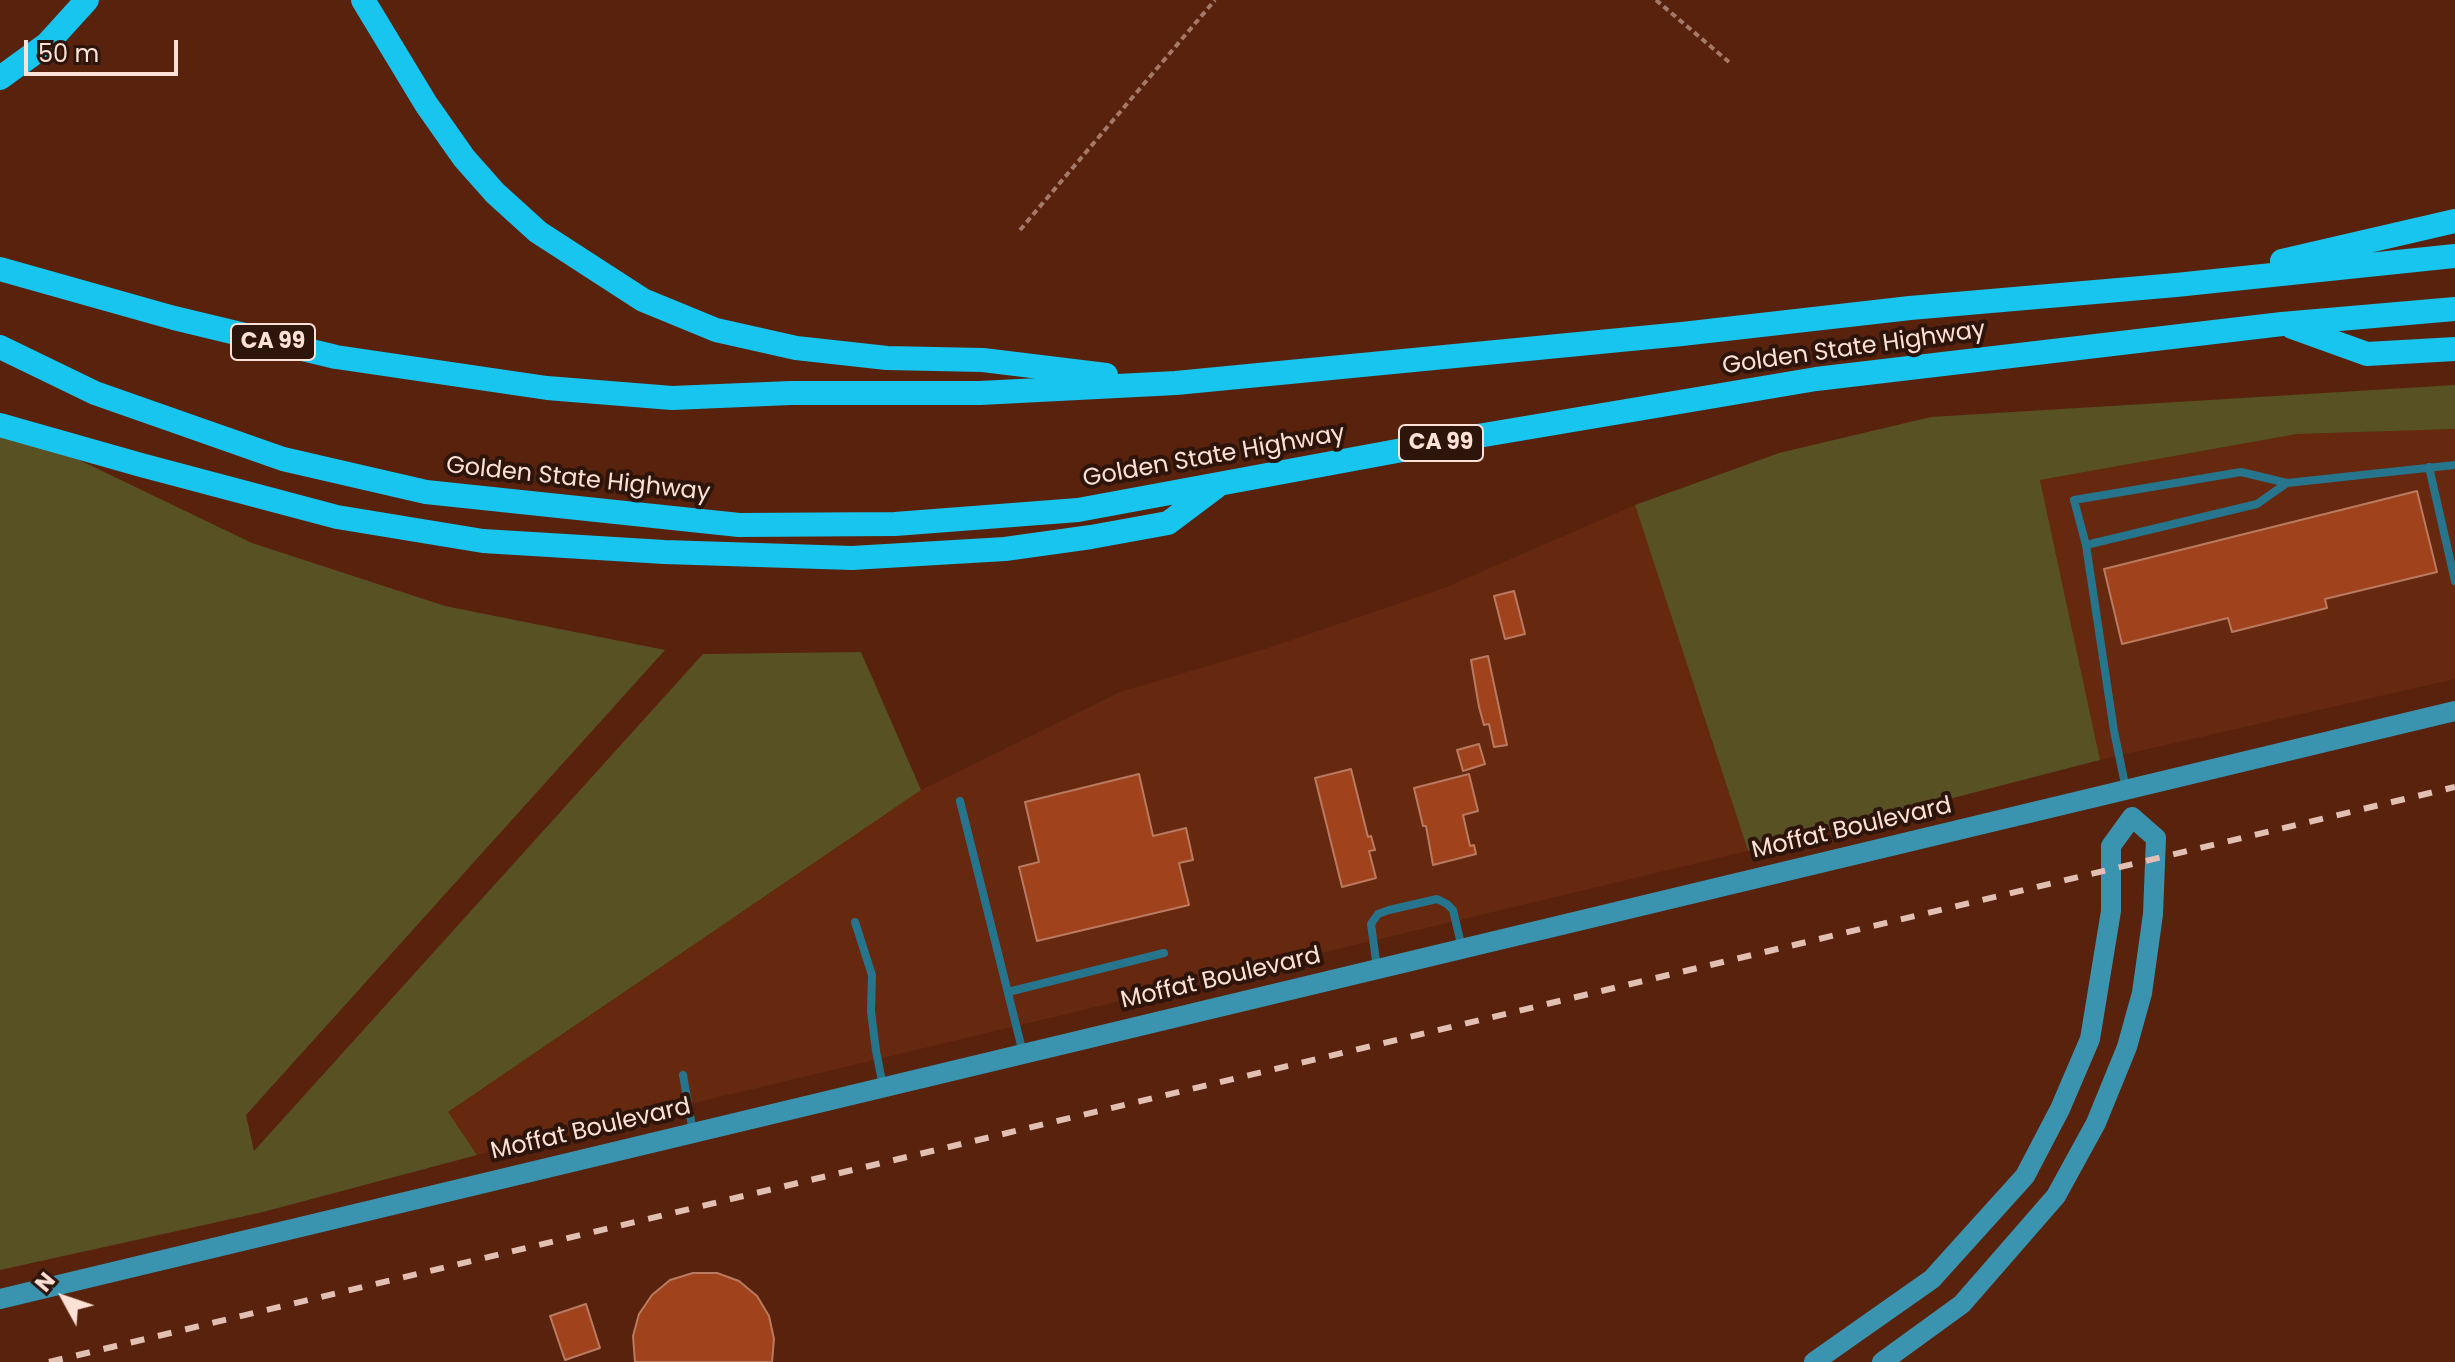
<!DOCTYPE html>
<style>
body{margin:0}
#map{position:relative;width:2455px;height:1362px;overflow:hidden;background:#59220c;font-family:Poppins,sans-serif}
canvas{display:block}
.north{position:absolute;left:24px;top:1258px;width:80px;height:80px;-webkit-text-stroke:6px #2e150c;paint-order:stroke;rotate:310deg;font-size:22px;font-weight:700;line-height:32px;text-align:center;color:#fee1d6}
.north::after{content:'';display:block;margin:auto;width:28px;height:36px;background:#fee1d6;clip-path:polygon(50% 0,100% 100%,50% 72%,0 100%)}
.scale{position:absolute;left:24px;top:40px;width:154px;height:36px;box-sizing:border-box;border:4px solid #fee1d6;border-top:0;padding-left:10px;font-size:24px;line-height:28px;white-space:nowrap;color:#fee1d6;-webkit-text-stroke:6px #2e150c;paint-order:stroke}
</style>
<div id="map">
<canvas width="2455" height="1362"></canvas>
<div class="north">N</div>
<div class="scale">50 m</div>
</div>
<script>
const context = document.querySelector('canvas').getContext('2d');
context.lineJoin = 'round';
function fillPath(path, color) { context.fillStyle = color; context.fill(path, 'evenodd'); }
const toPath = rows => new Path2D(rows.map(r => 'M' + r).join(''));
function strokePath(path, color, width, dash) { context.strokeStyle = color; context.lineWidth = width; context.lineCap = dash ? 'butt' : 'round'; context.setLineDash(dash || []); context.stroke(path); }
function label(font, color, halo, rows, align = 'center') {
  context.font = font + ' Poppins,sans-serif'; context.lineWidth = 8; context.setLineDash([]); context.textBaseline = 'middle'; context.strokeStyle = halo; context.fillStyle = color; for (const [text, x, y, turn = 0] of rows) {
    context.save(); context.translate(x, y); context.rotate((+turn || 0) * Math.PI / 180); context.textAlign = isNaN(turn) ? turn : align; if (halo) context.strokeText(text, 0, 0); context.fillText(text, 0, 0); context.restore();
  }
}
const built = toPath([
 [2455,429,2455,679,2100,760,2040,480,2297,434],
 [1635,505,1748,851,477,1155,447,1113,921,790,1120,692,1268,648,1444,588]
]);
const green = toPath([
 [2455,385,2455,429,2297,434,2040,480,2100,760,1748,851,1635,505,1779,453,1931,417],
 [0,422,252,543,445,606,665,650,246,1115,254,1151,703,654,861,652,921,790,448,1112,477,1155,263,1212,0,1270]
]);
const building = toPath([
 [2417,491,2437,572,2325,599,2327,608,2232,632,2228,618,2122,644,2104,569,2417,491],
 [1514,591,1525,634,1505,639,1494,596,1514,591],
 [1488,656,1507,745,1494,747,1489,724,1484,725,1479,707,1471,660,1488,656],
 [1479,744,1485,764,1463,771,1457,750,1479,744],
 [1351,769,1368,837,1371,836,1375,850,1369,851,1376,878,1342,887,1315,778,1351,769],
 [1139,774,1153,836,1186,828,1193,860,1179,863,1189,905,1037,941,1019,867,1039,862,1025,802,1139,774],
 [1469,774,1478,811,1463,815,1470,846,1474,845,1476,854,1433,865,1426,826,1423,826,1414,788,1469,774],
 [693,1273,717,1273,739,1281,757,1296,769,1316,774,1339,772,1362,635,1362,633,1336,639,1314,652,1295,670,1280,693,1273],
 [586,1304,600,1348,565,1360,550,1316,586,1304]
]);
const path = toPath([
 [1656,0,1729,62],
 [1020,230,1215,0]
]);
const lane = toPath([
 [2429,467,2455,581],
 [2086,545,2257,504,2287,483,2455,465],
 [2126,789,2114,731,2086,545,2074,500,2241,472,2287,483],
 [960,801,1023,1053],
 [855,922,872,975,871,1011,876,1051,883,1086],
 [1377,968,1371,924,1378,914,1389,910,1437,899,1447,904,1453,910,1462,948],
 [1008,992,1164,953],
 [683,1075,693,1132]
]);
const secondary = toPath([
 [0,1299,2455,711],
 [1814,1362,1932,1279,2025,1176,2060,1109,2090,1039,2111,911,2111,846,2132,817],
 [1882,1362,1962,1304,2056,1196,2096,1123,2127,1047,2142,993,2153,914,2156,838,2132,817]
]);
const highway = toPath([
 [363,0,426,104,464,158,495,193,538,232,643,300,716,330,796,348,887,358,983,360,1106,375],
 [0,78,47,44,87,0],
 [2282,261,2455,221],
 [0,269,174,318,336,357,547,388,672,398,791,393,980,393,1176,383,1682,334,1910,308,2176,285,2455,256],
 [2292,327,2367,354,2455,349],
 [0,347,95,393,283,459,426,492,739,525,895,524,1078,510,1478,436,1816,379,2282,324,2455,309],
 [0,425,141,465,337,517,483,541,664,552,852,558,1005,549,1091,537,1168,523,1216,487]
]);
const rail = toPath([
 [49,1362,2455,787]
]);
const shields = [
 [273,342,84],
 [1441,443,84]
];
const shieldNames = [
 ["CA 99",273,342],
 ["CA 99",1441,443]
];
const streetNames = [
 ["Golden State Highway",1854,349,-8],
 ["Golden State Highway",1214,457,-10],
 ["Golden State Highway",578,480,6],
 ["Moffat Boulevard",1852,829,-13],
 ["Moffat Boulevard",1221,979,-13],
 ["Moffat Boulevard",591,1130,-13]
];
fillPath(built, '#66280e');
fillPath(green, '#585123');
fillPath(building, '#a0421b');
strokePath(building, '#b97a62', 2);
strokePath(path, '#a47968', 4, [6, 4]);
strokePath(lane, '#26758c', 8);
strokePath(secondary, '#3a94af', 20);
strokePath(highway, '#17c5ef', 24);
strokePath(rail, '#e1bfb2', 6, [14, 14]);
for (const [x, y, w] of shields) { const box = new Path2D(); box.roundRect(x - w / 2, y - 18, w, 36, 6); context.fillStyle = '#2e150c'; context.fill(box); strokePath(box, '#fee1d6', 2); }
label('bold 22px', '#fee1d6', null, shieldNames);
label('24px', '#fee1d6', '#2e150c', streetNames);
</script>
